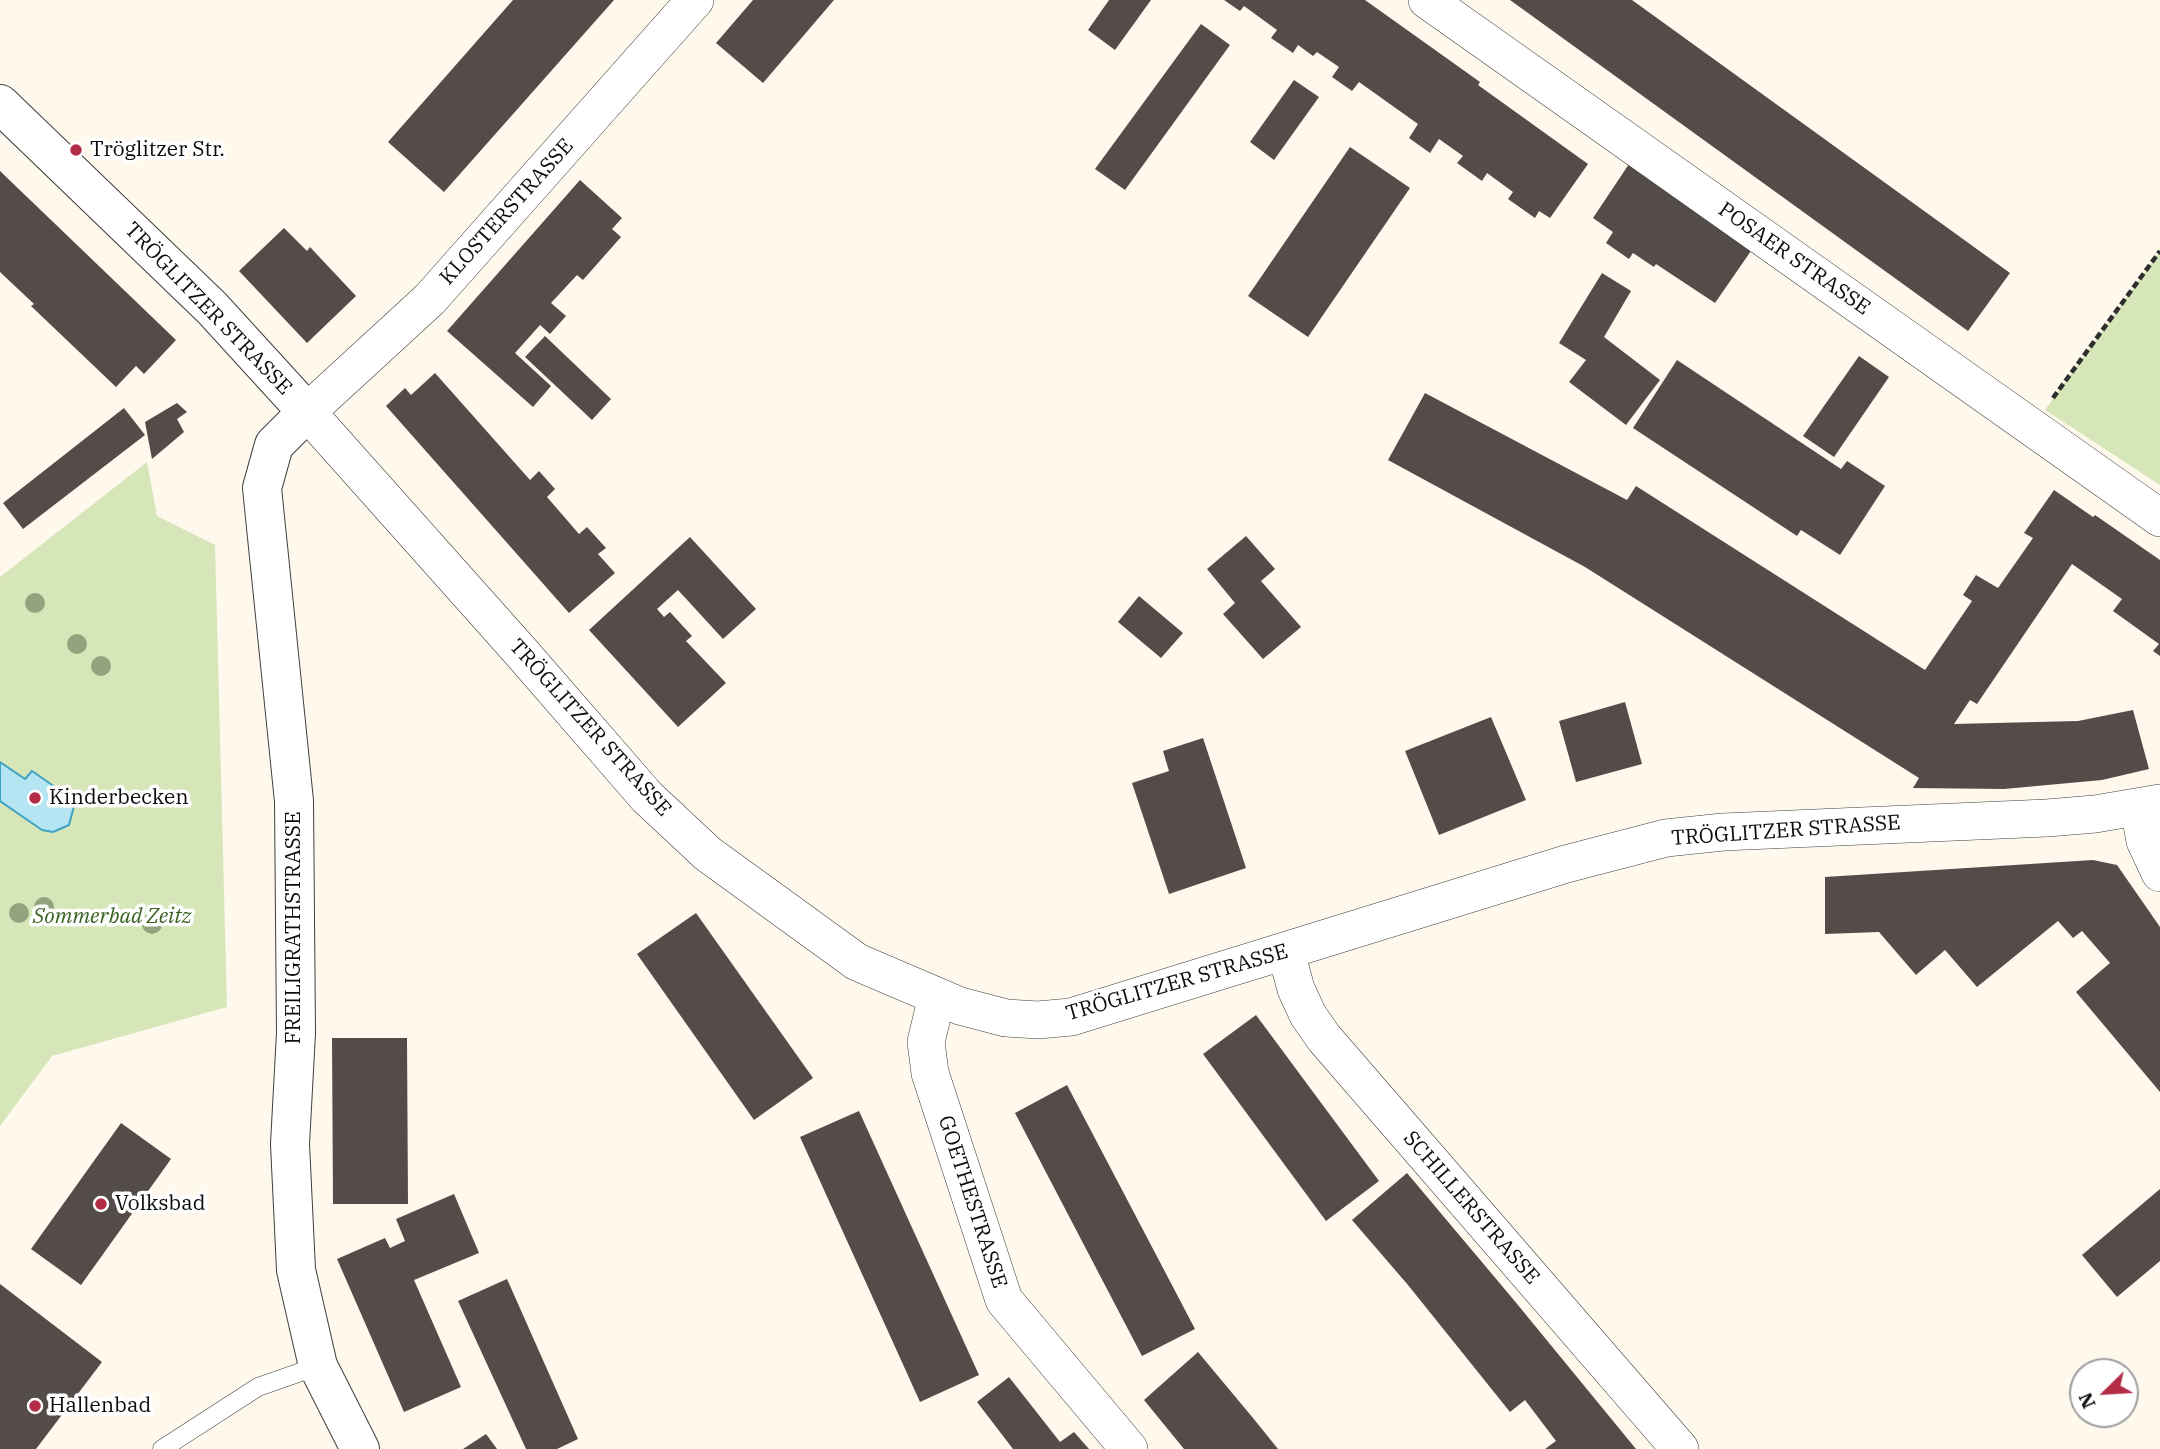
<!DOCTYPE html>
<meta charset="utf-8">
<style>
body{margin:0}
#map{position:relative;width:2160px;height:1449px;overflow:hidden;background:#fef8ed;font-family:"IBM Plex Serif",serif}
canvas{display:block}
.north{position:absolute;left:2069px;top:1358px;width:70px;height:70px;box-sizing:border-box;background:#fff;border:2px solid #9e9e9e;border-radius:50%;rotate:246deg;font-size:19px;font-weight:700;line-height:28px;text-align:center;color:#0c0c0c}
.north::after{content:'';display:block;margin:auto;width:24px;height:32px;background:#b42d46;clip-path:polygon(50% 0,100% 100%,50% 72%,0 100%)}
</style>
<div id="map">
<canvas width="2160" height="1449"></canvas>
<div class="north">N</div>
</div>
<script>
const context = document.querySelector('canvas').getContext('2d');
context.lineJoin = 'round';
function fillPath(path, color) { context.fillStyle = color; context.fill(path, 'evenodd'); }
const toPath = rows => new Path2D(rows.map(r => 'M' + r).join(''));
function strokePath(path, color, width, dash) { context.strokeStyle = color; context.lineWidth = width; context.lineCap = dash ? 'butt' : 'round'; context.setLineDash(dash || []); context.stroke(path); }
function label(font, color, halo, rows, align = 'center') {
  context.font = font + ' "IBM Plex Serif",serif'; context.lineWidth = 7; context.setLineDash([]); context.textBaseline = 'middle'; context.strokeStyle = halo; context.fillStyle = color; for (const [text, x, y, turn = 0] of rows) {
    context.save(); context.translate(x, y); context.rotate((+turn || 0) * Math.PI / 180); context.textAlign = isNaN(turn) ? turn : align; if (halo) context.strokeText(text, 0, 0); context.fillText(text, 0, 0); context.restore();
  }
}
const green = toPath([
 [2160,251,2160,485,2045,410],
 [147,462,157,516,215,545,227,1007,52,1056,0,1126,0,577]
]);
const water = toPath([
 [0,762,25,779,32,771,68,796,74,806,69,825,53,832,42,830,0,801,0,762]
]);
const building = toPath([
 [513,0,614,0,444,192,388,142],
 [753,0,834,0,763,83,716,43],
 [1109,0,1151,0,1115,50,1088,30],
 [1224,0,1365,0,1480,82,1478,85,1588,164,1550,218,1539,211,1535,218,1508,199,1513,192,1487,173,1482,181,1457,163,1463,156,1439,139,1430,153,1409,138,1418,124,1359,82,1352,91,1332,77,1339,67,1317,52,1313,56,1298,45,1293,53,1271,38,1277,30,1244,6,1240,11],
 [1510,0,1632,0,2010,273,1968,331],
 [1201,24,1230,45,1125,190,1095,169],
 [1294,80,1319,97,1274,160,1250,142],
 [1350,147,1410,188,1308,337,1248,296],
 [1629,164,1753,248,1715,303,1656,264,1654,267,1633,253,1629,259,1606,243,1613,232,1593,218],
 [0,171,176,340,144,374,136,366,116,387,31,306,34,304,0,272],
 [580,180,622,218,612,229,621,237,583,280,577,275,551,303,566,316,550,334,540,325,515,353,551,386,533,407,447,331],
 [284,228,307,251,310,247,356,296,307,343,239,271],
 [1602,273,1631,291,1604,337,1660,380,1626,425,1569,382,1586,360,1559,343],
 [545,336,611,399,592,420,525,357],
 [1859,356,1889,377,1834,457,1803,436],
 [1677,360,1841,469,1847,461,1885,486,1840,555,1801,530,1797,536,1633,428],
 [435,373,530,480,539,471,555,489,547,497,579,534,587,527,606,548,598,554,615,573,569,613,386,406,405,388,411,395],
 [1425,393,1627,500,1636,486,1925,670,1972,601,1963,595,1976,575,1998,588,2033,538,2024,533,2054,490,2093,517,2095,515,2160,560,2160,656,2153,651,2159,644,2113,611,2122,599,2072,564,1977,704,1970,700,1954,724,2078,721,2133,710,2149,769,2102,780,2004,789,1913,788,1919,778,1585,567,1388,460],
 [177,403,187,412,177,419,184,432,152,459,145,422],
 [124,408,145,435,23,529,3,503],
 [1246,536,1275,569,1261,581,1301,627,1263,659,1223,614,1235,603,1207,569],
 [690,537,756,609,723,639,678,590,657,609,664,617,670,612,692,636,686,641,726,683,678,727,589,630],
 [1139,596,1183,633,1161,658,1118,622],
 [1625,702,1642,764,1576,782,1559,721],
 [1491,717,1526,800,1439,835,1405,751],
 [1203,738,1246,868,1169,894,1132,783,1169,771,1163,751],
 [2093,860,2117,865,2160,927,2160,1092,2076,992,2110,963,2082,931,2073,938,2058,921,1977,987,1945,950,1916,975,1879,932,1825,934,1825,877],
 [696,913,813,1078,754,1120,637,954],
 [1256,1015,1379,1181,1326,1221,1203,1054],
 [332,1038,407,1038,408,1204,333,1204],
 [1067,1085,1195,1329,1142,1356,1015,1113],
 [859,1111,979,1375,920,1402,800,1137],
 [121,1123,171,1159,81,1285,31,1249],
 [1407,1173,1513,1299,1636,1449,1545,1449,1556,1441,1525,1400,1510,1412,1408,1285,1352,1220],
 [2160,1189,2160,1261,2117,1297,2082,1255],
 [454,1194,479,1253,414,1280,461,1387,404,1412,337,1259,385,1238,390,1248,405,1241,396,1219],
 [507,1279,578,1439,557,1449,526,1449,458,1301],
 [0,1284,102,1362,36,1449,0,1449],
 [1198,1352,1253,1418,1278,1449,1184,1449,1144,1400],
 [1009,1377,1060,1442,1074,1432,1089,1449,1013,1449,977,1402],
 [486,1434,497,1449,463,1449]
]);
const path = toPath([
 [2053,398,2160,251]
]);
const service = toPath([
 [162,1449,258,1387,318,1366]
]);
const minor = toPath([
 [695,0,430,299,307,412,521,652,647,797,708,854,857,962,960,1006,1006,1018,1038,1020,1071,1017,1566,864,1666,838,1723,832,2047,818,2095,814,2160,803],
 [1427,0,2160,518],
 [2139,807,2145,841,2160,873],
 [1286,952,1296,989,1308,1015,1324,1038,1680,1449],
 [937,996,926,1042,930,1073,1004,1300,1129,1449]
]);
const tertiary = toPath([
 [0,104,212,308,307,412,274,445,262,488,294,801,296,1033,290,1144,296,1270,318,1366,360,1449]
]);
const trees = [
 [35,603],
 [77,644],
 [101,666],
 [44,907],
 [19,913],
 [152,924]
];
const markers = [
 [76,150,7,"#b42d46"],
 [35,798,7,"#b42d46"],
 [101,1204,7,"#b42d46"],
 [35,1406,7,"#b42d46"]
];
const poiNames = [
 ["Tröglitzer Str.",90,150],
 ["Kinderbecken",49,798],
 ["Volksbad",115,1204],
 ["Hallenbad",49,1406]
];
const streetNames = [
 ["KLOSTERSTRASSE",507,212,-48],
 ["POSAER STRASSE",1794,259,35],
 ["TRÖGLITZER STRASSE",208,309,46],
 ["TRÖGLITZER STRASSE",590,728,48],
 ["TRÖGLITZER STRASSE",1786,831,-4],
 ["FREILIGRATHSTRASSE",294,928,-90],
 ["TRÖGLITZER STRASSE",1177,983,-16],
 ["GOETHESTRASSE",972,1202,72],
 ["SCHILLERSTRASSE",1471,1208,49]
];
const parkNames = [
 ["Sommerbad Zeitz",112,917]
];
fillPath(green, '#d6e6b9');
fillPath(water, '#b5e4f2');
strokePath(water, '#40a2c5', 2);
fillPath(building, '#544c49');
strokePath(service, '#3f3f3f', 19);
strokePath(minor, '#3f3f3f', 38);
strokePath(tertiary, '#3f3f3f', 40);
strokePath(path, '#2e2e2e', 4.5, [7, 3.5]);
strokePath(service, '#fff', 18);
strokePath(minor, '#fff', 37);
strokePath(tertiary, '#fff', 38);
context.fillStyle = '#91a47d';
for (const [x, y] of trees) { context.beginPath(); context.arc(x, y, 10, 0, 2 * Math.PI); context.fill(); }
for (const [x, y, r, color] of markers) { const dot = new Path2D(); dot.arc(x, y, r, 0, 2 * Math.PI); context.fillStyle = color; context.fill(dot); strokePath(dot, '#fff', 2.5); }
label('21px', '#0c0c0c', '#fff', poiNames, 'left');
label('21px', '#0c0c0c', '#fff', streetNames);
label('italic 21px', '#376021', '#fff', parkNames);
</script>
